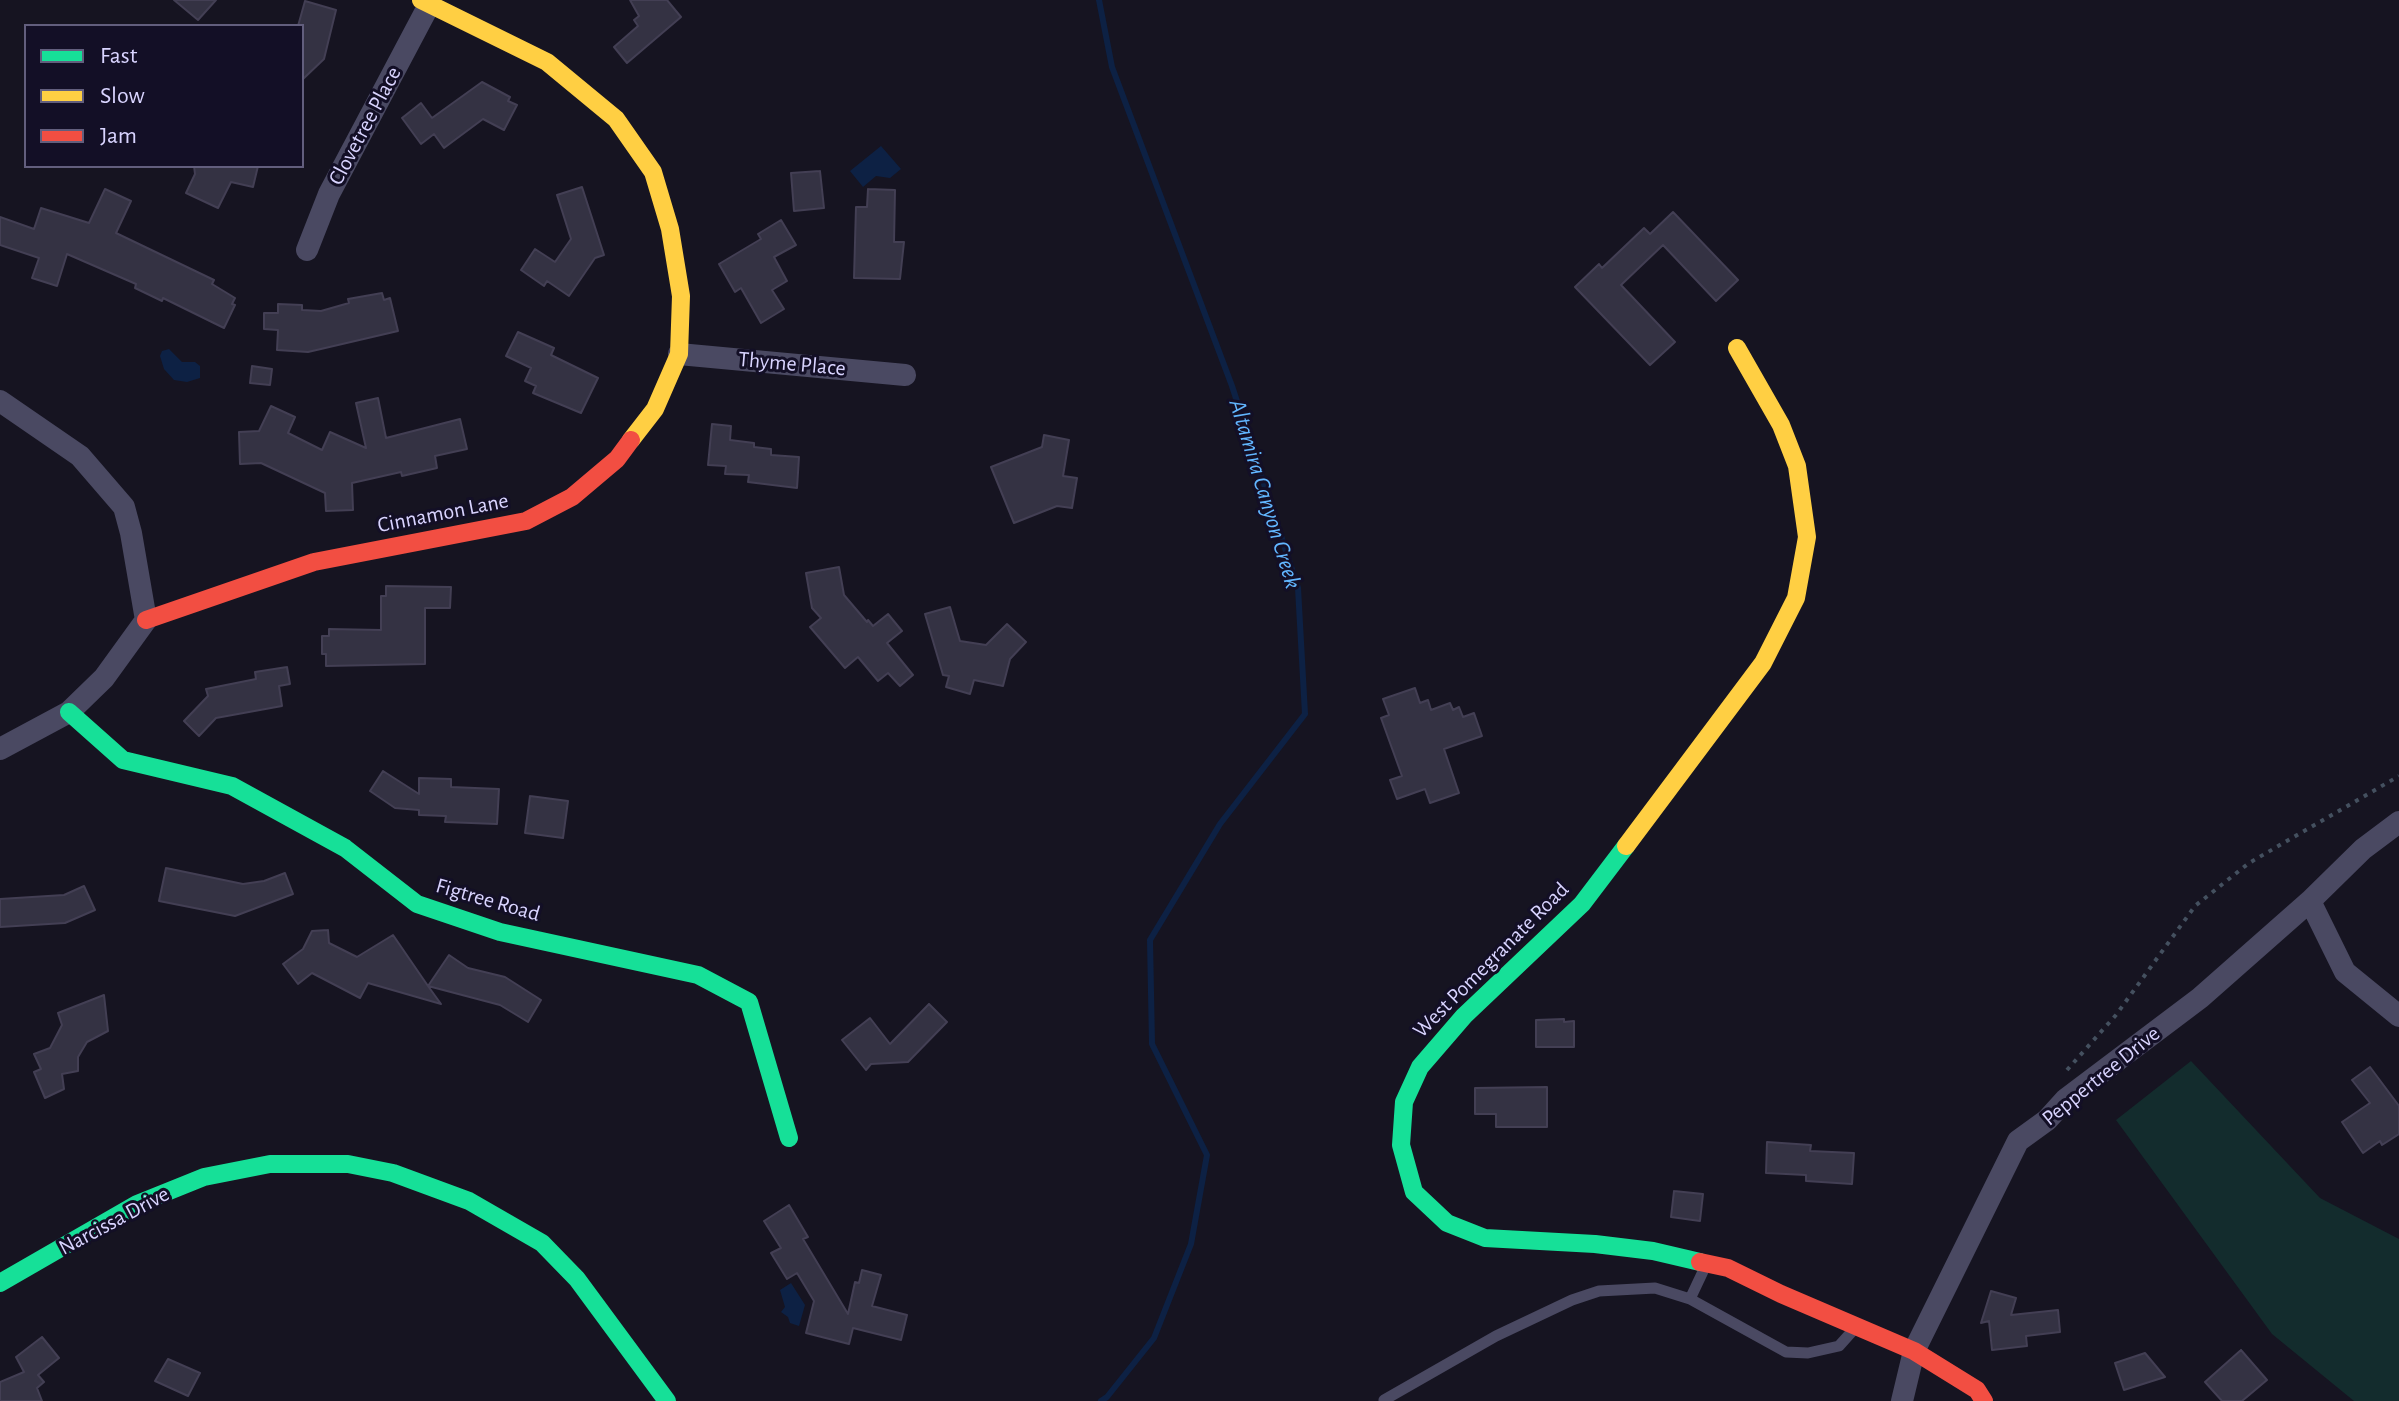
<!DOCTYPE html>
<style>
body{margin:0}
#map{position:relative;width:2399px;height:1401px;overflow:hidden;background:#161421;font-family:"Alegreya Sans",sans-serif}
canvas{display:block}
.legend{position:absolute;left:24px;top:24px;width:280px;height:144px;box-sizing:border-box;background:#130f26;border:2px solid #625e7d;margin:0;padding:10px 14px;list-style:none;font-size:24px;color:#d9d4ff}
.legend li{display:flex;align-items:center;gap:16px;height:40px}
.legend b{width:40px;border:2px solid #625e7d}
</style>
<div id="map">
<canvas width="2399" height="1401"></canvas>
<ul class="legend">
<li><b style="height:10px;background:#16e098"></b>Fast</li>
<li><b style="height:10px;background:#ffcf43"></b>Slow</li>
<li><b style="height:10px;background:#f24e42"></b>Jam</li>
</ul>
</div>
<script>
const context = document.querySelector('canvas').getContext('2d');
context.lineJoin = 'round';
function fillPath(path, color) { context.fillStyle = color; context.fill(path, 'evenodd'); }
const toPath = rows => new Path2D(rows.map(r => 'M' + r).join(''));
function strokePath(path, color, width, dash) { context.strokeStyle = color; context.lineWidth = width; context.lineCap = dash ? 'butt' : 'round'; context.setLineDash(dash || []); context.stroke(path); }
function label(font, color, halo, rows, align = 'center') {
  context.font = font + ' "Alegreya Sans",sans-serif'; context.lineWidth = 6; context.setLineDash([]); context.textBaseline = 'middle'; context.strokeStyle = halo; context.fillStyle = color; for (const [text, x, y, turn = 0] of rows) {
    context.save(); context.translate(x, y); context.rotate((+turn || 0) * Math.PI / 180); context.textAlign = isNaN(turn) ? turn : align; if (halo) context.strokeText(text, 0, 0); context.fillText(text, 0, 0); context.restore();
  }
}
const green = toPath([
 [2191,1061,2320,1198,2399,1239,2399,1401,2354,1401,2272,1334,2116,1120]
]);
const water = toPath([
 [881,146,901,169,890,178,876,176,863,187,850,171],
 [169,349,182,362,195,362,200,366,200,378,187,382,174,380,164,369,160,356,162,351],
 [791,1283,805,1305,799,1326,790,1323,788,1317,781,1312,785,1307,780,1290]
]);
const stream = toPath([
 [1099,0,1112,67,1232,386,1298,588,1305,714,1220,824,1150,940,1152,1044,1207,1155,1191,1244,1154,1338,1107,1397,1101,1401]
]);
const building = toPath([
 [174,0,216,0,198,20,174,0],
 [630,0,667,0,681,17,627,63,614,47,638,26,634,20,639,16,630,0],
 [305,1,336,10,324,59,302,80,302,26,298,26,305,1],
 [482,82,510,97,508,101,517,105,504,130,483,119,444,148,434,134,421,144,402,118,421,103,432,118,482,82],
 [194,166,258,166,253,187,231,182,218,208,186,193,195,174,194,166],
 [820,171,824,208,794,211,791,173,820,171],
 [582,187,604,255,595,258,569,296,547,281,544,286,521,270,535,249,555,262,571,239,557,195,582,187],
 [105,189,131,201,116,233,214,280,212,284,235,298,232,304,235,305,224,328,163,298,162,301,135,288,136,284,67,254,57,286,32,278,39,258,0,245,0,217,34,229,41,208,89,223,105,189],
 [868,189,895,190,894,242,904,242,900,279,854,278,856,207,867,207,868,189],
 [1673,212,1738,280,1716,301,1663,245,1621,285,1675,342,1650,365,1575,287,1599,264,1602,268,1644,228,1650,234,1673,212],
 [781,220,796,245,774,257,787,281,772,290,784,309,761,323,741,288,735,292,719,264,761,239,758,234,781,220],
 [382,293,384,300,390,298,398,331,308,352,277,350,278,330,264,329,264,313,278,313,278,304,302,305,302,310,321,311,349,303,348,299,382,293],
 [518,332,554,348,551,355,598,378,581,413,533,393,536,386,525,381,531,368,506,356,518,332],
 [252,366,272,369,270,385,250,383,252,366],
 [378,398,386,438,460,419,467,449,435,456,437,468,402,476,401,472,352,483,353,510,326,511,325,493,261,463,240,464,239,432,259,431,271,406,295,417,288,433,322,450,330,432,366,448,356,403,378,398],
 [712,424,731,426,730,440,754,443,754,447,771,449,771,455,799,457,797,488,748,482,749,475,725,474,726,466,708,465,712,424],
 [1044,435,1069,440,1063,476,1077,478,1072,508,1057,506,1014,523,991,467,1042,447,1044,435],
 [839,567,844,595,867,622,868,620,873,626,888,614,902,631,887,643,913,675,900,686,888,673,878,681,858,657,845,668,810,627,821,618,812,608,806,573,839,567],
 [386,586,451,587,450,608,425,608,425,664,326,666,326,654,322,654,322,636,329,636,329,629,381,630,381,596,386,596,386,586],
 [950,607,960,641,986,645,1007,624,1026,642,1010,659,1003,686,974,680,970,694,946,687,949,676,943,675,925,614,950,607],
 [287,667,290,684,279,686,282,706,216,718,199,736,184,721,208,696,206,689,256,679,255,672,287,667],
 [1415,688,1420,703,1428,700,1431,710,1450,703,1453,710,1459,707,1463,717,1474,713,1482,736,1444,749,1459,793,1430,803,1425,789,1397,799,1390,780,1402,776,1381,718,1389,715,1383,699,1415,688],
 [383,771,419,794,419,778,451,779,451,787,499,789,497,824,445,822,446,816,419,815,419,810,395,808,370,791,383,771],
 [530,796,568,801,563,838,525,833,530,796],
 [166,868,243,884,264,881,285,873,293,894,235,916,159,901,166,868],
 [84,886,95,910,65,923,0,927,0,899,64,895,84,886],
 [328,930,329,943,357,957,393,935,428,986,449,955,468,968,505,977,541,1000,528,1022,500,1005,428,986,441,1004,368,983,360,998,312,973,298,984,283,964,303,949,312,931,328,930],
 [104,995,108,1031,87,1042,78,1057,78,1071,62,1074,64,1089,45,1098,34,1072,41,1069,34,1054,50,1048,62,1025,58,1013,104,995],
 [929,1004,947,1022,908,1062,871,1064,866,1070,842,1040,870,1018,890,1044,929,1004],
 [1564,1019,1564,1022,1574,1021,1574,1047,1536,1047,1536,1020,1564,1019],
 [2370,1067,2399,1106,2399,1134,2382,1145,2380,1141,2363,1153,2342,1122,2370,1103,2352,1080,2370,1067],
 [1547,1087,1547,1127,1496,1127,1496,1114,1475,1114,1475,1088,1547,1087],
 [1767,1142,1811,1145,1810,1151,1854,1153,1852,1184,1806,1181,1806,1175,1766,1173,1767,1142],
 [1674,1191,1703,1194,1700,1221,1671,1217,1674,1191],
 [789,1205,808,1237,803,1239,848,1314,855,1282,859,1283,862,1270,881,1275,872,1306,907,1315,901,1340,853,1328,849,1344,806,1333,814,1301,797,1273,787,1279,771,1253,781,1248,764,1221,789,1205],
 [1991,1291,2016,1298,2011,1315,2058,1310,2060,1332,2026,1336,2027,1346,1992,1350,1989,1321,1981,1323,1991,1291],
 [42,1337,59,1358,38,1375,44,1382,37,1388,42,1401,0,1401,0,1382,24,1372,16,1357,42,1337],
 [2241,1350,2267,1380,2242,1401,2222,1401,2205,1382,2241,1350],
 [2145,1353,2165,1377,2124,1390,2115,1363,2145,1353],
 [168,1359,200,1373,188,1396,155,1381,168,1359]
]);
const path = toPath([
 [2067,1070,2116,1015,2195,906,2249,863,2399,776]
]);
const lane = toPath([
 [1690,1299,1707,1263],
 [1384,1400,1496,1336,1572,1300,1599,1291,1655,1288,1690,1299,1786,1352,1808,1353,1839,1346,1856,1327]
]);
const street = toPath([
 [307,250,329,194,429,5],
 [679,354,905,375],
 [0,401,80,456,124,507,131,533,146,620,104,678,69,712,0,749],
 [2310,901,2345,972,2399,1016],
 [1902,1401,1914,1351,2018,1141,2047,1120,2066,1099,2200,998,2310,901,2363,849,2399,822]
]);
const fast = toPath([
 [69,712,123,760,232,786,345,848,417,904,500,932,698,975,749,1002,789,1138],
 [1626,846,1582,904,1464,1016,1420,1067,1404,1102,1401,1145,1414,1192,1447,1223,1485,1238,1595,1244,1653,1251,1700,1262],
 [0,1283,137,1204,204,1177,270,1164,348,1164,393,1173,469,1201,542,1243,577,1279,667,1401]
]);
const slow = toPath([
 [421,0,547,62,616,119,653,172,670,229,681,296,679,354,655,409,631,440],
 [1626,846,1763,663,1796,598,1807,537,1797,466,1781,425,1737,348]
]);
const jam = toPath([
 [146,620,314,562,526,521,572,497,617,459,631,440],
 [1700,1262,1728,1268,1781,1294,1914,1351,1977,1390,1984,1401]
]);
const streetNames = [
 ["Clovetree Place",365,126,-62],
 ["Thyme Place",792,364,5],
 ["Cinnamon Lane",443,513,-11],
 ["Figtree Road",488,900,16],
 ["West Pomegranate Road",1491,960,-45],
 ["Peppertree Drive",2101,1076,-39],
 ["Narcissa Drive",114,1221,-28]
];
const waterNames = [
 ["Altamira Canyon Creek",1265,494,73]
];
fillPath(green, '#132c2d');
fillPath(water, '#0d2144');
strokePath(stream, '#0d2144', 6);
fillPath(building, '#343243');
strokePath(building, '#433f54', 2);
strokePath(path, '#44505f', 4, [4, 6]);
strokePath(lane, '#4a4962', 11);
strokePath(street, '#4a4962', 22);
strokePath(fast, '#16e098', 18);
strokePath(slow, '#ffcf43', 18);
strokePath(jam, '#f24e42', 18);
label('22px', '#d9d4ff', '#130f26', streetNames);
label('italic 24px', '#62b6ff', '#130f26', waterNames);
</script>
